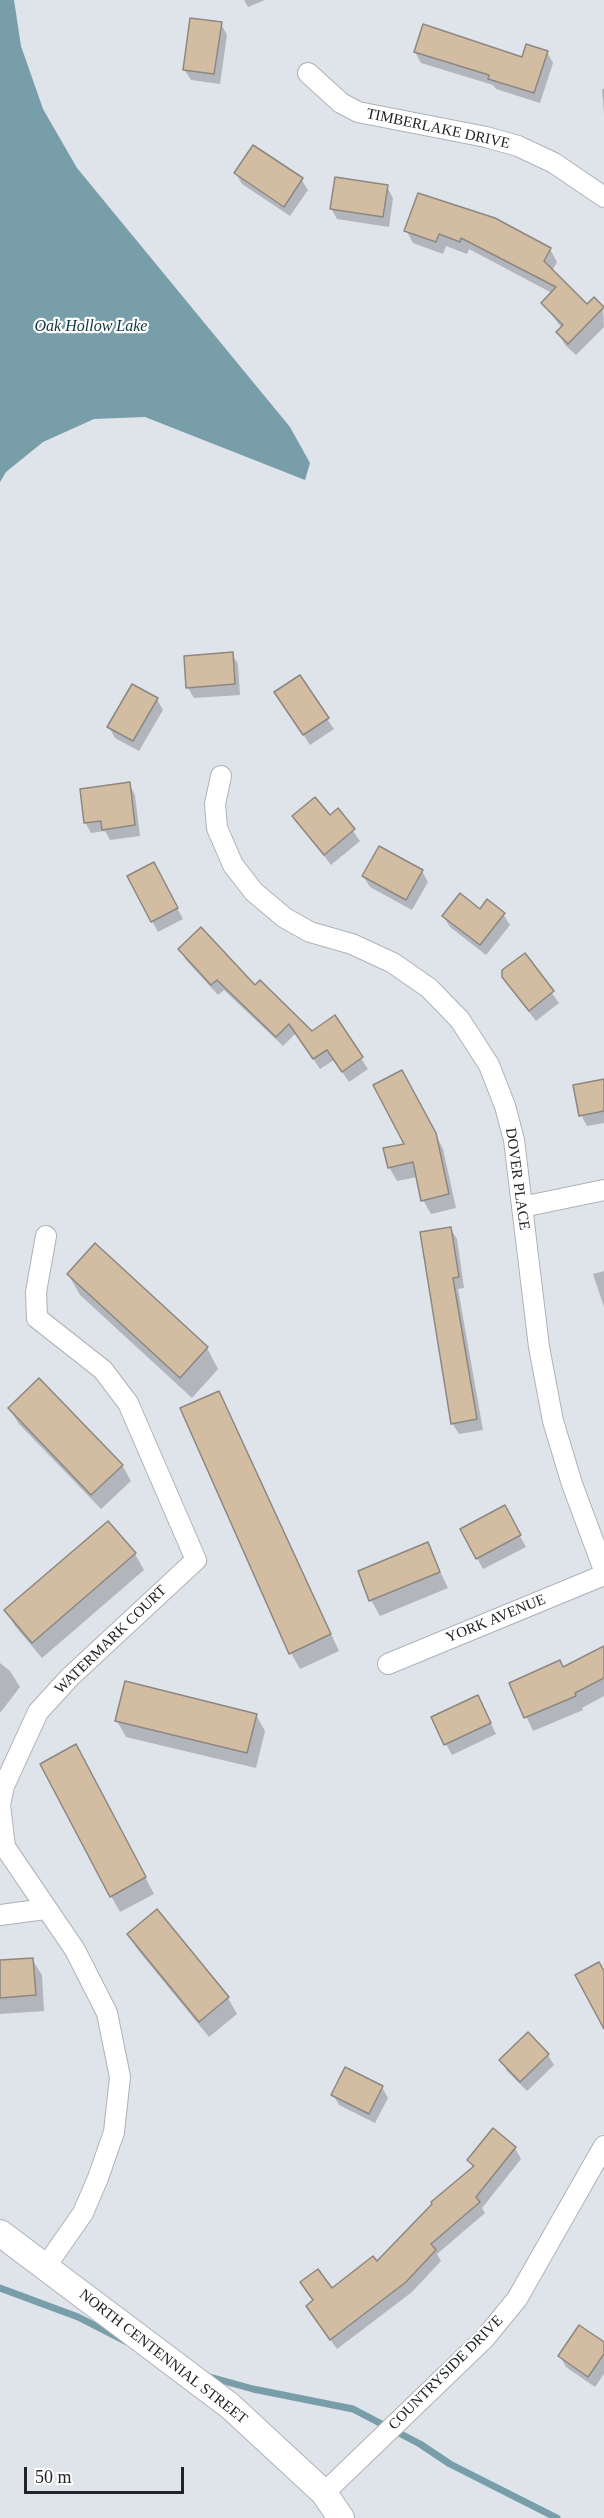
<!DOCTYPE html>
<style>
body{margin:0}
#map{position:relative;width:604px;height:2518px;overflow:hidden;background:#dfe3ea;font-family:"Times New Roman",serif}
canvas{display:block}
.scale{position:absolute;left:24px;top:2467px;width:160px;height:27px;box-sizing:border-box;border:3px solid #212325;border-top:0;padding-left:8px;font-size:18px;line-height:21px;white-space:nowrap;color:#212325;-webkit-text-stroke:4px #fff;paint-order:stroke}
</style>
<div id="map">
<canvas width="604" height="2518"></canvas>
<div class="scale">50 m</div>
</div>
<script>
const context = document.querySelector('canvas').getContext('2d');
context.lineJoin = 'round';
function fillPath(path, color) { context.fillStyle = color; context.fill(path, 'evenodd'); }
const toPath = rows => new Path2D(rows.map(r => 'M' + r).join(''));
function strokePath(path, color, width, dash) { context.strokeStyle = color; context.lineWidth = width; context.lineCap = dash ? 'butt' : 'round'; context.setLineDash(dash || []); context.stroke(path); }
function label(font, color, halo, rows, align = 'center') {
  context.font = font + ' "Times New Roman",serif'; context.lineWidth = 4.5; context.setLineDash([]); context.textBaseline = 'middle'; context.strokeStyle = halo; context.fillStyle = color; for (const [text, x, y, turn = 0] of rows) {
    context.save(); context.translate(x, y); context.rotate((+turn || 0) * Math.PI / 180); context.textAlign = isNaN(turn) ? turn : align; if (halo) context.strokeText(text, 0, 0); context.fillText(text, 0, 0); context.restore();
  }
}
const water = toPath([
 [0,0,14,0,21,46,43,109,77,168,290,427,310,463,305,480,145,417,94,419,43,442,6,472,0,482]
]);
const shadow = toPath([
 [244,0,265,0,248,7],
 [221,24,227,35,220,84,191,80,184,69],
 [415,52,522,59,547,52,553,63,540,103,496,89,493,85,421,63],
 [602,89,604,89,604,114],
 [236,174,301,179,308,190,290,216,242,184],
 [387,187,393,198,389,227,337,219,331,208],
 [419,195,550,249,557,262,552,271,587,306,594,299,603,308,604,327,576,355,565,345,558,332,562,328,542,303,552,293,469,249,467,254,446,246,443,254,413,243,406,230],
 [232,654,238,664,240,695,194,698,188,688],
 [157,699,163,710,139,751,115,738,109,727],
 [283,703,327,719,334,729,310,745],
 [129,784,135,795,140,836,110,840,105,831,91,833,85,822],
 [338,810,360,841,331,865,294,816,330,817],
 [422,871,428,882,412,910,370,887,363,876],
 [159,875,183,919,158,932,152,921],
 [503,914,510,925,486,955,450,927,443,916],
 [180,949,255,987,312,1032,334,1017,368,1069,349,1082,334,1060,320,1069,296,1033,283,1046,224,990,218,995,186,960],
 [525,955,559,1003,536,1021,510,988],
 [604,1080,604,1123,587,1126,581,1115],
 [409,1085,443,1149,456,1208,431,1214,423,1200,417,1177,397,1181,389,1167,407,1145],
 [450,1228,457,1239,464,1288,458,1289,483,1430,459,1434,452,1423],
 [604,1271,604,1307,593,1274],
 [68,1274,207,1348,218,1369,192,1398,80,1295],
 [219,1393,339,1651,300,1669,291,1653],
 [9,1408,122,1465,131,1481,101,1509,19,1424],
 [510,1518,526,1547,483,1569,462,1530],
 [108,1523,135,1554,144,1570,42,1658,15,1626,6,1611],
 [427,1544,448,1588,380,1616,371,1600],
 [604,1647,604,1696,582,1708,583,1710,533,1731,511,1683,564,1669],
 [0,1663,10,1671,20,1687,0,1713],
 [478,1697,496,1734,452,1755,446,1744],
 [256,1715,265,1731,256,1768,126,1737,117,1721],
 [85,1762,154,1894,120,1912,111,1896],
 [157,1911,228,1998,237,2014,209,2037,138,1950,128,1935],
 [32,1959,42,1975,44,2011,0,2014,0,1962],
 [548,2055,554,2065,527,2091,507,2071,501,2060],
 [382,2087,388,2098,375,2123,339,2105,333,2095],
 [515,2148,521,2159,482,2208,485,2213,437,2254,441,2261,412,2292,337,2349,314,2317,331,2290,377,2264,473,2168,469,2160],
 [604,2344,604,2374,595,2387,566,2367,560,2356]
]);
const stream = toPath([
 [0,2288,78,2317,125,2341],
 [206,2376,253,2389,353,2409,420,2444,450,2464,557,2518]
]);
const building = toPath([
 [190,18,222,22,214,74,183,70,190,18],
 [423,24,522,57,526,44,548,51,534,93,488,79,489,75,414,52,423,24],
 [253,145,303,178,284,207,234,173,253,145],
 [335,177,388,185,383,217,330,209,335,177],
 [418,193,495,218,551,248,544,261,587,304,594,297,604,307,568,344,556,332,563,325,541,303,556,287,461,238,460,242,439,234,436,242,404,231,418,193],
 [233,652,235,684,186,688,184,656,233,652],
 [300,675,329,718,303,735,274,692,300,675],
 [132,684,158,698,133,741,107,727,132,684],
 [130,782,135,825,102,830,101,821,84,823,80,789,130,782],
 [315,797,330,815,338,808,355,829,324,855,292,816,315,797],
 [379,846,423,870,406,900,362,876,379,846],
 [154,862,178,908,151,922,127,876,154,862],
 [460,893,480,909,487,899,505,913,480,945,442,916,460,893],
 [201,927,255,985,260,980,312,1031,335,1015,363,1057,342,1072,327,1050,313,1059,289,1024,276,1037,217,980,211,985,178,949,201,927],
 [525,953,554,991,529,1011,502,977,502,970,525,953],
 [402,1070,436,1133,449,1194,421,1201,413,1162,388,1168,383,1148,404,1144,373,1085,402,1070],
 [604,1079,604,1111,579,1116,573,1085,604,1079],
 [451,1227,459,1277,453,1278,477,1419,451,1424,420,1232,451,1227],
 [95,1243,208,1347,180,1378,67,1274,95,1243],
 [39,1378,123,1465,91,1495,8,1408,39,1378],
 [219,1391,331,1634,289,1654,180,1408,219,1391],
 [505,1505,521,1535,476,1559,460,1529,505,1505],
 [108,1521,136,1553,32,1643,4,1610,108,1521],
 [428,1542,440,1572,369,1601,358,1571,428,1542],
 [604,1646,604,1678,575,1693,576,1696,524,1718,509,1683,560,1660,563,1667,604,1646],
 [125,1681,257,1714,247,1753,115,1721,125,1681],
 [478,1695,491,1723,444,1745,431,1717,478,1695],
 [76,1744,146,1877,110,1897,40,1764,76,1744],
 [157,1909,229,1997,199,2022,127,1934,157,1909],
 [33,1958,36,1995,0,1998,0,1960,33,1958],
 [599,1962,604,1971,604,2029,575,1975,599,1962],
 [528,2032,549,2054,520,2082,499,2060,528,2032],
 [345,2067,383,2086,369,2114,331,2095,345,2067],
 [493,2128,516,2147,476,2197,480,2202,431,2244,436,2250,406,2282,330,2340,306,2306,313,2300,300,2282,318,2269,332,2288,373,2256,377,2261,432,2204,431,2202,474,2166,467,2160,493,2128],
 [579,2325,604,2342,604,2354,588,2377,558,2356,579,2325]
]);
const minor = toPath([
 [308,73,341,103,358,112,486,137,518,146,554,163,604,197],
 [221,776,215,804,217,828,233,865,254,892,285,918,310,932,352,944,393,963,429,988,460,1020,489,1065,505,1106,514,1140,539,1347,553,1421,572,1484,604,1570],
 [522,1207,604,1190],
 [46,1236,36,1292,37,1318,103,1370,128,1403,196,1560,70,1677,38,1712,4,1786,0,1805,5,1847,75,1950,107,2013,120,2077,114,2132,98,2178,83,2213,46,2266],
 [388,1664,604,1575],
 [0,1915,45,1909],
 [324,2493,485,2338,517,2299,604,2146]
]);
const tertiary = toPath([
 [0,2233,230,2406,324,2493,341,2518]
]);
const streetNames = [
 ["TIMBERLAKE DRIVE",438,129,12],
 ["DOVER PLACE",517,1179,82],
 ["YORK AVENUE",496,1619,-22],
 ["WATERMARK COURT",111,1640,-44],
 ["NORTH CENTENNIAL STREET",163,2357,38],
 ["COUNTRYSIDE DRIVE",446,2373,-45]
];
const waterNames = [
 ["Oak Hollow Lake",91,327]
];
fillPath(water, '#789eaa');
fillPath(shadow, '#0003');
strokePath(stream, '#789eaa', 7);
fillPath(building, '#d3bda2');
strokePath(building, '#8c8781', 1.5);
strokePath(minor, '#aeb3b9', 22);
strokePath(tertiary, '#aeb3b9', 28);
strokePath(minor, '#fff', 20);
strokePath(tertiary, '#fff', 26);
label('15px', '#212325', '#fff', streetNames);
label('italic 16px', '#0f353e', '#fff', waterNames);
</script>
